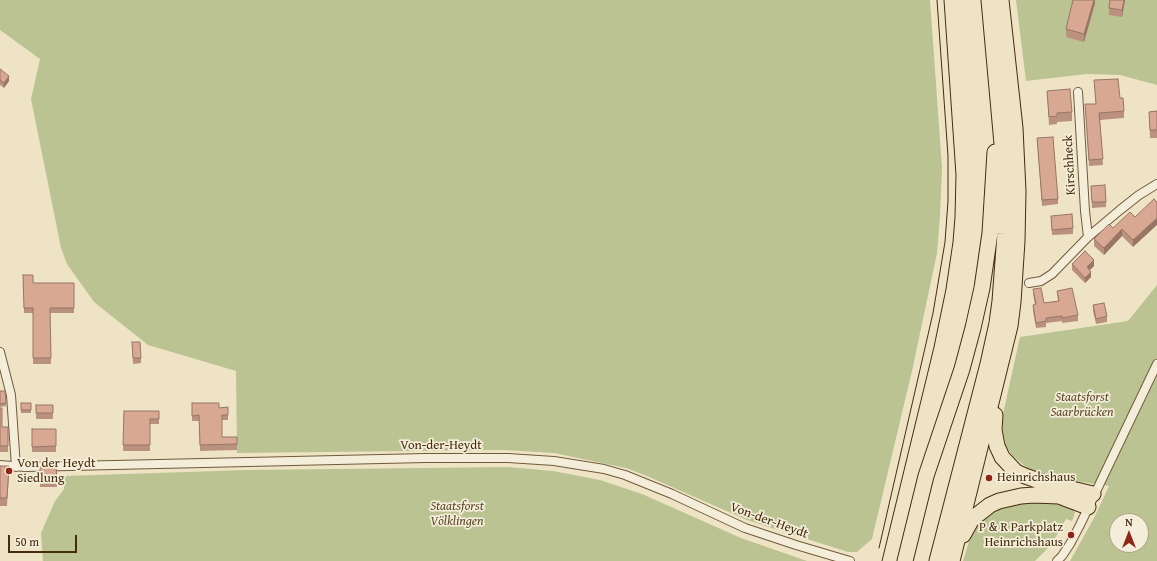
<!DOCTYPE html>
<meta charset="utf-8">
<style>
body{margin:0}
#map{position:relative;width:1157px;height:561px;overflow:hidden;background:#eee4c5;font-family:"Gentium Book Plus",serif}
canvas{display:block}
.north{position:absolute;left:1109px;top:513px;width:40px;height:40px;box-sizing:border-box;background:#f4edd9;border:1px solid #aea087;border-radius:50%;rotate:0deg;font-size:11px;font-weight:700;line-height:16px;text-align:center;color:#452c0d}
.north::after{content:'';display:block;margin:auto;width:14px;height:18px;background:#8f2418;clip-path:polygon(50% 0,100% 100%,50% 72%,0 100%)}
.scale{position:absolute;left:8px;top:535px;width:69px;height:18px;box-sizing:border-box;border:2px solid #452c0d;border-top:0;padding-left:5px;font-size:12px;line-height:14px;white-space:nowrap;color:#452c0d;-webkit-text-stroke:3px #f4edd9;paint-order:stroke}
</style>
<div id="map">
<canvas width="1157" height="561"></canvas>
<div class="north">N</div>
<div class="scale">50 m</div>
</div>
<script>
const context = document.querySelector('canvas').getContext('2d');
context.lineJoin = 'round';
function fillPath(path, color) { context.fillStyle = color; context.fill(path, 'evenodd'); }
const toPath = rows => new Path2D(rows.map(r => 'M' + r).join(''));
function strokePath(path, color, width, dash) { context.strokeStyle = color; context.lineWidth = width; context.lineCap = dash ? 'butt' : 'round'; context.setLineDash(dash || []); context.stroke(path); }
function label(font, color, halo, rows, align = 'center') {
  context.font = font + ' "Gentium Book Plus",serif'; context.lineWidth = 3.5; context.setLineDash([]); context.textBaseline = 'middle'; context.strokeStyle = halo; context.fillStyle = color; for (const [text, x, y, turn = 0] of rows) {
    context.save(); context.translate(x, y); context.rotate((+turn || 0) * Math.PI / 180); context.textAlign = isNaN(turn) ? turn : align; if (halo) context.strokeText(text, 0, 0); context.fillText(text, 0, 0); context.restore();
  }
}
const green = toPath([
 [0,0,930,0,942,168,940,216,937,253,912,371,872,539,857,552,848,552,747,520,647,476,626,468,554,453,504,450,237,453,236,371,148,345,94,302,67,264,61,248,31,99,40,59,0,30],
 [1016,0,1157,0,1157,85,1120,75,1087,74,1026,81],
 [1157,285,1157,561,1070,561,1094,518,1109,486,1075,481,1047,475,1028,469,1013,456,1006,447,1002,435,1003,414,1020,337,1128,321],
 [1117,521,1141,521,1141,545,1117,545],
 [508,467,553,471,600,480,642,494,741,538,807,561,43,561,41,533,55,501,64,489,65,476,248,470],
 [1048,500,1074,509,1075,513,1072,521,1066,519,1051,545,1035,561,963,561,971,535,977,524,994,511,1007,505]
]);
const minor = toPath([
 [1078,92,1085,211,1088,237],
 [1029,283,1041,281,1052,274,1088,237,1120,210,1139,195,1157,184],
 [0,352,11,395,16,467],
 [0,465,25,467,426,458,508,458,554,461,604,469,625,475,672,494,745,528,796,545,850,561],
 [1057,561,1062,556,1070,544,1080,525,1157,364]
]);
const motorway = toPath([
 [995,415,994,430,997,446,1002,457,1016,472,1025,476,1042,482,1093,494],
 [963,535,972,519,990,505,999,501,1021,496,1034,495,1059,496,1088,507],
 [905,561,926,476,962,369,973,328,982,288,990,233,995,152],
 [937,561,988,364,997,323,1000,301,1005,234,1006,188,989,0],
 [952,561,1010,326,1013,302,1017,241,1018,191,1015,128,1001,0]
]);
const tram = toPath([
 [879,548,933,313,945,242,948,201,948,156,937,0],
 [882,561,934,347,946,289,953,242,955,217,956,175,944,0]
]);
const wall = toPath([
 [1095,0,1095,3,1084,42,1066,37,1066,29],
 [1110,0,1125,0,1122,17,1109,15,1109,8],
 [0,69,9,81,4,88,0,85],
 [1094,80,1120,98,1124,111,1124,118,1100,120,1103,165,1089,166,1085,104,1096,104],
 [1047,91,1072,112,1072,121,1057,122,1057,124,1049,125],
 [1157,111,1157,138,1150,138,1149,112],
 [1037,138,1058,199,1058,204,1042,206],
 [1091,186,1106,202,1106,207,1092,208],
 [1051,216,1073,228,1073,234,1052,235],
 [1135,217,1133,247,1122,236,1104,255,1094,246,1094,239,1113,228],
 [1072,264,1094,266,1089,270,1091,277,1085,283,1072,270],
 [23,275,33,283,74,283,74,313,50,313,51,364,33,364,33,313,24,313],
 [1033,289,1044,303,1058,301,1057,291,1078,315,1078,321,1062,323,1062,321,1046,323,1046,327,1036,328,1033,311,1033,305,1035,305,1033,294],
 [1093,305,1107,316,1107,322,1096,324,1093,311],
 [132,342,141,358,141,363,133,364],
 [0,391,6,403,6,406,0,407],
 [21,403,31,403,31,413,21,413],
 [192,403,219,408,228,407,228,420,222,420,222,437,237,437,237,450,200,451,199,421,192,421],
 [36,405,53,405,53,419,36,419],
 [0,408,2,427,8,427,8,452,0,452],
 [124,411,159,411,159,424,150,424,150,451,123,451],
 [32,429,56,429,56,452,32,452],
 [0,466,9,474,7,506,0,506],
 [56,466,57,487,40,487,40,467]
]);
const shadedWall = toPath([
 [1094,0,1095,0,1095,3,1084,42,1084,34],
 [1124,0,1125,0,1122,17,1122,10],
 [9,76,9,81,4,88,4,83],
 [1157,218,1157,225,1133,247,1133,240],
 [1122,229,1122,236,1104,255,1104,248],
 [1094,260,1094,266,1087,273,1087,267],
 [1091,272,1091,277,1085,283,1085,278]
]);
const building = toPath([
 [1073,0,1094,0,1084,34,1066,29,1073,0],
 [1110,0,1124,0,1122,10,1109,8,1110,0],
 [0,69,9,76,4,83,0,80,0,69],
 [1118,79,1120,98,1123,98,1124,111,1099,113,1103,159,1089,160,1085,104,1096,104,1094,80,1118,79],
 [1070,89,1072,112,1057,113,1057,116,1049,117,1047,91,1070,89],
 [1157,111,1157,130,1150,130,1149,112,1157,111],
 [1053,137,1058,199,1042,200,1037,138,1053,137],
 [1105,185,1106,202,1092,202,1091,186,1105,185],
 [1154,199,1157,202,1157,218,1133,240,1122,229,1104,248,1094,239,1109,224,1113,228,1130,212,1135,217,1154,199],
 [1072,214,1073,228,1052,230,1051,216,1072,214],
 [1085,251,1094,260,1087,267,1091,272,1085,278,1072,264,1085,251],
 [23,275,33,275,33,283,74,283,74,308,50,308,51,358,33,358,33,308,24,308,23,275],
 [1041,288,1044,303,1059,301,1057,291,1072,288,1078,315,1062,318,1062,316,1046,318,1046,321,1036,323,1033,305,1036,304,1033,289,1041,288],
 [1104,303,1107,316,1096,319,1093,305,1104,303],
 [132,342,140,342,141,358,133,358,132,342],
 [0,391,5,391,6,403,0,404,0,391],
 [21,403,31,403,31,410,21,410,21,403],
 [192,403,219,403,219,408,228,407,228,415,222,415,222,437,237,437,237,444,200,445,199,415,192,416,192,403],
 [36,405,53,405,53,413,36,413,36,405],
 [0,408,2,408,2,427,8,427,8,446,0,446,0,408],
 [124,411,159,411,159,419,150,419,150,445,123,445,124,411],
 [32,429,56,429,56,446,32,447,32,429],
 [0,466,9,466,7,498,0,498,0,466],
 [56,466,57,481,40,481,40,467,56,466]
]);
const markers = [
 [9,471,4,"#8f2418"],
 [989,478,4,"#8f2418"],
 [1071,535,4,"#8f2418"]
];
const streetNames = [
 ["Kirschheck",1070,165,-93],
 ["Von-der-Heydt",441,446],
 ["Von-der-Heydt",769,521,20]
];
const parkNames = [
 ["Staatsforst",1082,398],
 ["Saarbrücken",1082,413],
 ["Staatsforst",457,507],
 ["Völklingen",457,522]
];
const poiNames = [
 ["Von der Heydt",17,464],
 ["Siedlung",17,479],
 ["Heinrichshaus",997,478],
 ["P & R Parkplatz",1063,528,"right"],
 ["Heinrichshaus",1063,543,"right"]
];
fillPath(green, '#bbc392');
strokePath(minor, '#6f5a3b', 10);
strokePath(motorway, '#452c0d', 17);
strokePath(minor, '#f4edd9', 8);
strokePath(motorway, '#eee4c5', 15);
strokePath(tram, '#452c0d', 1);
fillPath(wall, '#ba907e');
fillPath(shadedWall, '#977666');
fillPath(building, '#d8a892');
strokePath(building, '#977666', 1);
for (const [x, y, r, color] of markers) { const dot = new Path2D(); dot.arc(x, y, r, 0, 2 * Math.PI); context.fillStyle = color; context.fill(dot); strokePath(dot, '#f4edd9', 1.5); }
label('13px', '#452c0d', '#f4edd9', streetNames);
label('italic 13px', '#5d4a28', '#f4edd9', parkNames);
label('13px', '#452c0d', '#f4edd9', poiNames, 'left');
</script>
